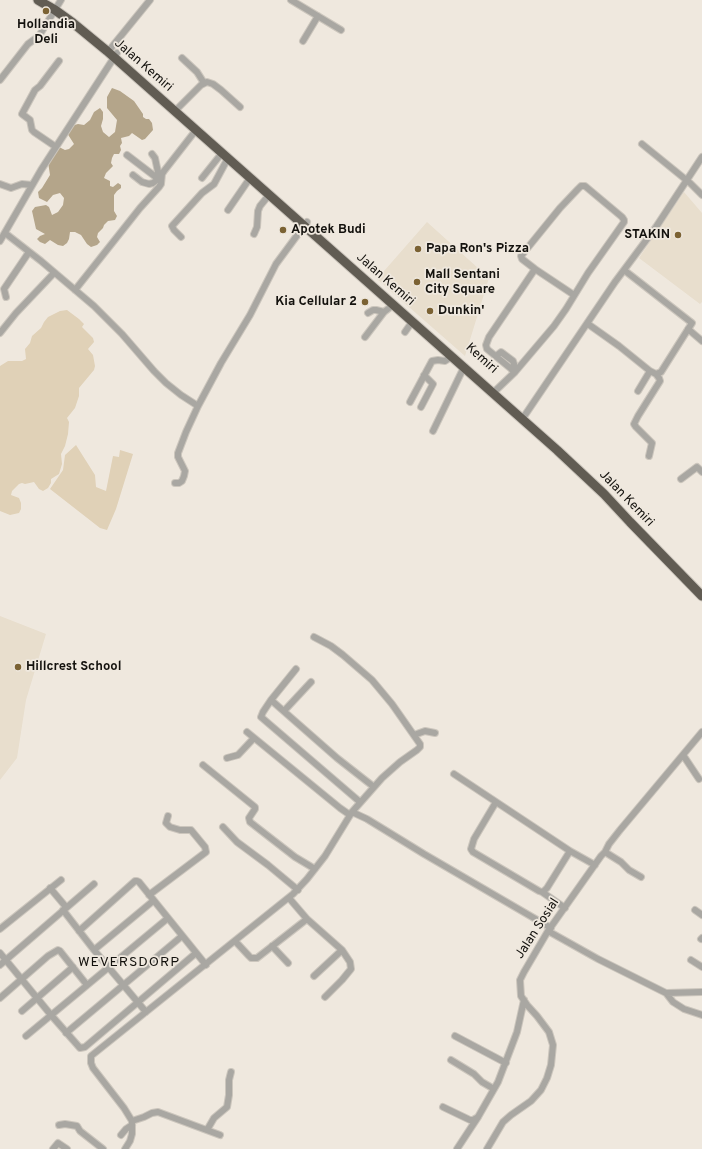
<!DOCTYPE html>
<style>
body{margin:0}
canvas{display:block;background:#efe8de}
</style>
<canvas width="702" height="1149"></canvas>
<script>
const context = document.querySelector('canvas').getContext('2d');
context.lineJoin = 'round';
function fillPath(path, color) { context.fillStyle = color; context.fill(path, 'evenodd'); }
const toPath = rows => new Path2D(rows.map(r => 'M' + r).join(''));
function strokePath(path, color, width, dash) { context.strokeStyle = color; context.lineWidth = width; context.lineCap = dash ? 'butt' : 'round'; context.setLineDash(dash || []); context.stroke(path); }
function label(font, color, halo, rows, align = 'center') {
  context.font = font + ' Overpass,sans-serif'; context.lineWidth = 3.5; context.setLineDash([]); context.textBaseline = 'middle'; context.strokeStyle = halo; context.fillStyle = color; for (const [text, x, y, turn = 0] of rows) {
    context.save(); context.translate(x, y); context.rotate((+turn || 0) * Math.PI / 180); context.textAlign = isNaN(turn) ? turn : align; if (halo) context.strokeText(text, 0, 0); context.fillText(text, 0, 0); context.restore();
  }
}
const built = toPath([
 [684,192,702,213,702,302,700,304,639,258],
 [427,222,489,278,465,356,377,279],
 [0,616,46,634,26,700,17,758,0,780]
]);
const green = toPath([
 [67,310,79,319,84,324,82,327,93,338,94,342,88,349,93,355,95,366,94,370,79,388,79,396,75,408,67,418,69,422,68,434,65,446,61,454,62,464,59,474,51,479,51,483,48,488,43,491,39,489,34,482,25,484,22,483,19,484,12,491,11,495,19,498,21,503,21,509,19,513,10,515,0,511,0,366,8,361,22,361,26,359,25,349,30,343,32,336,41,328,44,322,48,317,60,311],
 [76,445,95,475,96,487,106,491,113,456,119,457,120,450,133,454,116,509,107,530,100,528,50,489,63,470,65,455]
]);
const forest = toPath([
 [112,88,120,91,134,101,143,114,143,117,146,119,149,119,152,123,153,130,145,139,142,140,132,133,129,136,121,138,122,143,120,146,121,150,119,154,114,154,112,158,111,163,113,166,106,173,104,178,110,181,110,186,113,187,118,183,121,185,121,188,117,191,114,195,114,211,117,216,115,220,108,221,104,225,103,228,98,233,97,237,100,242,97,245,91,247,87,244,81,235,75,232,70,232,69,239,67,243,63,246,58,245,50,240,45,244,40,242,37,239,40,236,45,234,36,229,32,211,35,207,46,205,49,207,52,215,58,212,63,205,64,198,60,193,53,195,47,202,39,198,38,192,42,188,50,175,48,162,59,147,65,150,69,149,74,144,67,133,71,126,78,124,84,125,90,120,94,112,100,108,103,112,103,119,101,126,103,132,109,137,115,132,117,120,107,108,107,97]
]);
const minor = toPath([
 [291,0,341,30],
 [303,41,318,16],
 [111,48,150,0],
 [182,58,197,72,204,83],
 [0,80,28,44,39,36,61,0],
 [178,108,201,85,207,82,213,84,221,90,240,107],
 [642,144,690,183,702,195],
 [56,147,34,132,32,130,30,120,22,114,35,90,40,86,59,61],
 [152,154,155,158,158,172,161,175],
 [127,155,161,181],
 [133,175,142,182,149,184,153,183,158,179],
 [202,178,222,153],
 [0,184,11,188,22,184,32,185],
 [228,210,250,178],
 [5,233,41,261,94,306,122,334,154,371,166,383,181,395,198,406],
 [254,234,257,227,258,211,260,206,269,195],
 [181,237,174,230,172,226,202,193,214,184,228,158],
 [0,241,41,170,117,53],
 [75,290,121,232,140,208,159,187,161,184,162,174,164,171,196,130],
 [6,297,4,289,29,252],
 [368,313,373,310,376,310,384,312],
 [588,324,619,346,650,371,656,374,661,372,692,323,624,270],
 [688,329,702,341],
 [405,332,412,322],
 [0,333,16,313,54,273],
 [365,337,384,312,393,305],
 [496,356,501,352,513,361,514,364,512,370],
 [515,372,487,349,486,345,489,337,535,269],
 [638,391,650,371],
 [493,393,515,372,554,326,566,309,588,273,624,222,624,220,622,217,585,186,581,186,578,189,560,208,521,256,522,259,535,269,574,295],
 [410,402,432,361,438,360,445,361,448,359,451,356],
 [421,407,433,384,424,375],
 [525,415,615,282,656,227,702,157],
 [433,431,464,367],
 [649,456,652,443,636,427,634,424,638,416,660,381,659,378,656,374],
 [681,479,697,467,702,472],
 [175,483,179,483,182,481,184,476,185,471,178,457,178,453,186,432,198,406,221,363,250,315,276,264,307,222],
 [314,637,331,646,343,655,372,680,392,704,420,744,420,747,417,750,400,762,382,778,352,812],
 [296,669,271,700,263,712,261,717,360,802],
 [271,700,337,758,374,787],
 [284,711,311,682],
 [247,732,340,808,350,815],
 [414,735,425,731,435,733],
 [683,755,699,779],
 [227,758,238,755,254,738],
 [203,765,255,807,255,809,249,818,250,822,295,857,315,869],
 [454,774,570,851,595,865],
 [496,802,474,839,471,849,473,852,539,891,542,892,544,891,547,888,570,851],
 [223,827,237,842,268,865,298,890],
 [605,852,621,862,629,870,641,877],
 [50,888,66,907],
 [542,892,565,908],
 [149,895,206,852,205,847,191,830,180,830,170,827,166,823,168,816],
 [289,898,307,919,342,950,350,962,351,969,342,980,325,997],
 [63,910,94,950,146,1012],
 [695,910,702,915],
 [0,929,61,880],
 [79,931,135,881,137,881,139,882,206,965],
 [548,931,598,959,666,993,702,992],
 [701,939,702,938],
 [235,941,249,956,251,958,257,958,307,919],
 [272,946,288,963],
 [94,950,153,901],
 [0,953,51,1015,80,1048,85,1047,196,953],
 [691,960,702,967],
 [0,965,94,884],
 [314,976,342,950],
 [666,993,673,1002,684,1009,702,1015],
 [0,998,48,956,58,950,60,951,87,985],
 [22,1011,73,967],
 [66,1033,182,936],
 [26,1036,168,918],
 [455,1036,506,1063],
 [451,1060,474,1074,482,1082,494,1089],
 [443,1107,470,1120,473,1120,478,1117],
 [132,1121,144,1117,152,1113,158,1112,220,1135],
 [59,1125,65,1124,77,1126,80,1131,103,1149],
 [207,1130,214,1118,227,1107,229,1095,229,1080,231,1072],
 [121,1135,126,1129,132,1125],
 [53,1149,58,1143,67,1149],
 [125,1149,130,1141,132,1134,132,1121,124,1108,93,1068,91,1063,91,1056,293,894,307,879,325,856,352,812,367,819,424,854,551,928],
 [457,1149,478,1117,498,1082,517,1032,524,1000],
 [487,1149,503,1122,511,1115,531,1101,541,1090,547,1078,551,1065,553,1045,549,1032,537,1016,527,1005,521,996,520,980,524,972,548,931,601,856,605,852,609,844,620,830,702,732]
]);
const highway = toPath([
 [38,0,55,10,73,23,107,51,557,450,604,494,630,522,702,596]
]);
const markers = [
 [46,11,4,"#7b6233"],
 [283,230,4,"#7b6233"],
 [678,235,4,"#7b6233"],
 [418,249,4,"#7b6233"],
 [417,282,4,"#7b6233"],
 [365,302,4,"#7b6233"],
 [430,311,4,"#7b6233"],
 [18,667,4,"#7b6233"]
];
const poiNames = [
 ["Hollandia",46,25,"center"],
 ["Deli",46,40,"center"],
 ["Apotek Budi",291,230],
 ["STAKIN",670,235,"right"],
 ["Papa Ron's Pizza",426,249],
 ["Mall Sentani",425,275],
 ["City Square",425,290],
 ["Kia Cellular 2",357,302,"right"],
 ["Dunkin'",438,311],
 ["Hillcrest School",26,667]
];
const streetNames = [
 ["Jalan Kemiri",143,66,41],
 ["Jalan Kemiri",385,280,41],
 ["Kemiri",481,359,42],
 ["Jalan Kemiri",626,499,46],
 ["Jalan Sosial",538,929,-57]
];
const neighbourhoodNames = [
 ["WEVERSDORP",129,963]
];
fillPath(built, '#e8decd');
fillPath(green, '#e0d1b7');
fillPath(forest, '#b4a58a');
strokePath(minor, '#ccc6bd', 8);
strokePath(highway, '#ccc6bd', 11);
strokePath(minor, '#a9a7a2', 6);
strokePath(highway, '#615c53', 9);
for (const [x, y, r, color] of markers) { const dot = new Path2D(); dot.arc(x, y, r, 0, 2 * Math.PI); context.fillStyle = color; context.fill(dot); strokePath(dot, '#efe8de', 1.5); }
label('bold 13px', '#13110d', '#efe8de', poiNames, 'left');
label('13px', '#13110d', '#efe8de', streetNames);
context.letterSpacing = '1px';
label('14px', '#13110d', '#efe8de', neighbourhoodNames);
context.letterSpacing = '0px';
</script>
